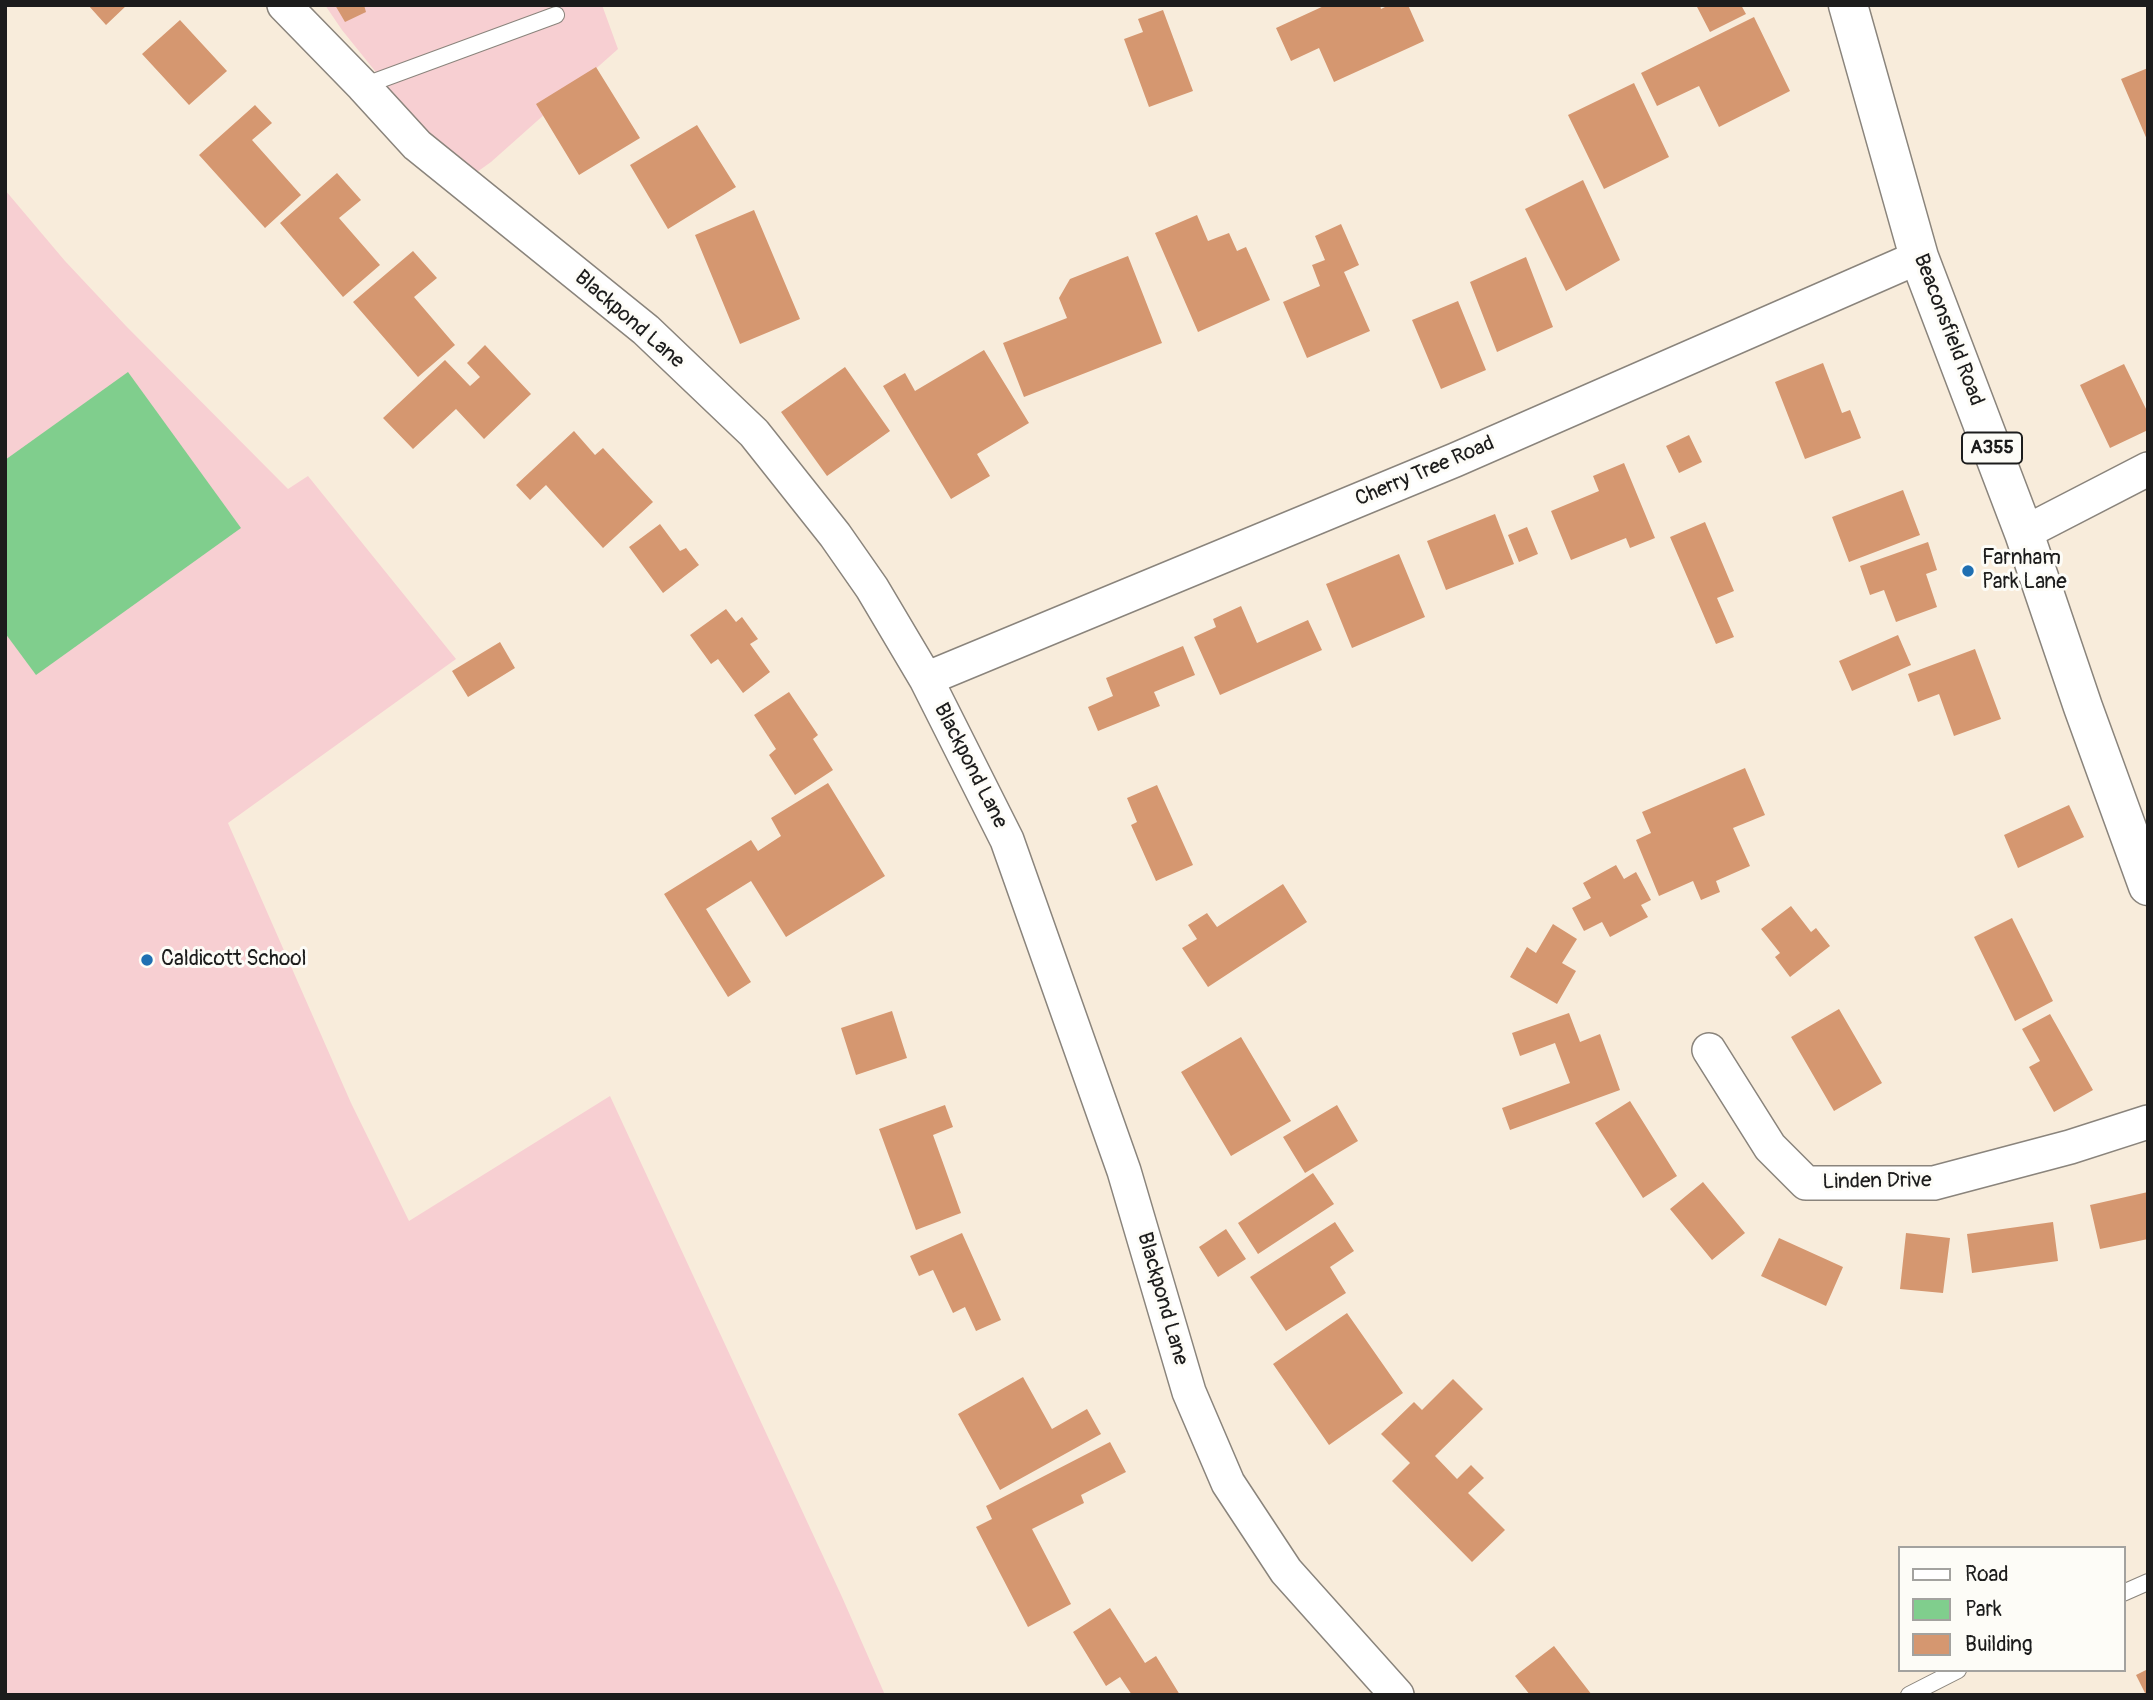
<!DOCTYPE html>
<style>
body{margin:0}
#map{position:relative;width:2153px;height:1700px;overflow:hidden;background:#f8ecdb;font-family:Pangolin,sans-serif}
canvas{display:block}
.frame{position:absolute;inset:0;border:7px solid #1c1c1c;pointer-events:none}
.legend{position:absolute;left:1898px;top:1546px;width:228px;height:126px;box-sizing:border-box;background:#fdfcf7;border:2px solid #a3a29f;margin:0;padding:9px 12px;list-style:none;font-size:21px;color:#1c1c1c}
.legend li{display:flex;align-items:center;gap:14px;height:35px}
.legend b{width:35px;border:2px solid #a3a29f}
</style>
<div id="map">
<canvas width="2153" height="1700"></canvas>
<div class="frame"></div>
<ul class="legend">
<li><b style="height:9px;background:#fff"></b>Road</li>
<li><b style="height:19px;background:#80ce8d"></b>Park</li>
<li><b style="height:19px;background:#d59770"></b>Building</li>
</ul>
</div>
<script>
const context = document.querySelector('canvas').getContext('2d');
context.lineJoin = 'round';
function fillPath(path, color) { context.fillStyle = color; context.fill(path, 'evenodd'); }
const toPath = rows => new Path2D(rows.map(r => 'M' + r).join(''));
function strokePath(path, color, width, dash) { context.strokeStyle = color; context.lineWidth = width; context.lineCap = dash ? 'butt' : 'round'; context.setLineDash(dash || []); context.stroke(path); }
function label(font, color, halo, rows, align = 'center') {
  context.font = font + ' Pangolin,sans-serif'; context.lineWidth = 6; context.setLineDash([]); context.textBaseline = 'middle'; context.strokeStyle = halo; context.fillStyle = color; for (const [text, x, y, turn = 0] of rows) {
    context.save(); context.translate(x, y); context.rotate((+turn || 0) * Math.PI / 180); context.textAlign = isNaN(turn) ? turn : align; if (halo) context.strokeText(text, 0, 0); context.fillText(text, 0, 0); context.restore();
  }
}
const built = toPath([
 [325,5,602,5,618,49,491,162,470,177,441,153,342,30],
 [5,190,65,261,126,326,288,489,308,476,456,659,228,823,351,1103,409,1221,610,1096,842,1597,885,1695,5,1695]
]);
const green = toPath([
 [128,372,241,528,36,675,5,633,5,460]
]);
const building = toPath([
 [88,5,127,5,106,25],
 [335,5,364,5,366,12,345,22],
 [1326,5,1380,5,1381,9,1389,5,1408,5,1424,41,1334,82,1319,48,1291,61,1276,28],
 [1696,5,1741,5,1746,14,1710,32],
 [1163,10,1193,91,1149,107,1124,39,1143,32,1138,19],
 [1754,17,1790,91,1719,127,1699,86,1657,106,1641,73],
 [180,20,227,71,189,105,142,54],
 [596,67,640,138,579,175,536,104],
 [2148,68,2148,142,2121,79],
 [1634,83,1669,157,1604,189,1568,115],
 [255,105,272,123,252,140,301,195,265,228,199,155],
 [697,125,736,187,668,229,630,165],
 [337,173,361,200,339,218,380,265,343,297,280,223],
 [1583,180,1620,260,1566,291,1525,209],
 [754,210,800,319,740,344,695,235],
 [1197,215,1208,241,1229,233,1237,251,1246,247,1270,300,1198,332,1155,233],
 [1341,224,1359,265,1344,272,1370,331,1307,358,1283,302,1320,286,1312,265,1325,260,1315,236],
 [413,251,437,278,414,297,455,345,418,377,353,302],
 [1128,256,1162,343,1024,397,1003,343,1067,318,1059,298,1070,279],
 [1526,257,1553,327,1497,352,1470,282],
 [1458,301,1486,370,1441,389,1412,320],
 [485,345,531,394,484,439,456,409,413,449,383,418,445,360,470,386,480,377,467,363],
 [984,350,1029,423,977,454,990,476,951,499,883,386,905,373,915,391],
 [1823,363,1842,413,1850,410,1861,438,1805,459,1775,382],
 [2124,364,2148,413,2148,430,2110,448,2080,385],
 [845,367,890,431,827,476,781,412],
 [574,431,595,455,603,448,653,502,603,548,546,485,530,500,516,485],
 [1689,435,1702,462,1679,473,1666,446],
 [1624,463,1655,538,1630,548,1626,538,1571,560,1551,511,1599,491,1593,476],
 [1903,490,1920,535,1849,562,1832,517],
 [1495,514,1514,564,1446,590,1427,541],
 [1705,522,1734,591,1717,598,1734,637,1716,644,1670,537],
 [660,524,680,551,686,548,699,565,663,593,629,547],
 [1527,527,1538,554,1519,562,1508,535],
 [1928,542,1937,570,1926,574,1937,607,1896,622,1884,590,1870,595,1860,566],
 [1399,554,1425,617,1352,648,1326,584],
 [1241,606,1257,643,1308,620,1322,650,1220,695,1194,637,1216,627,1213,619],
 [726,609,736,622,742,617,758,639,750,644,770,672,743,693,718,659,711,664,690,635],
 [1898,635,1911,665,1852,691,1839,661],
 [500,642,515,668,468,697,452,671],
 [1183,646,1195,675,1154,692,1160,706,1098,731,1088,707,1113,696,1106,678],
 [1975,649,2001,719,1954,736,1939,694,1918,702,1908,674],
 [789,692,818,735,813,739,833,770,795,795,769,755,776,749,754,715],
 [1745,768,1765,815,1733,828,1750,866,1716,881,1720,892,1701,900,1693,881,1659,896,1636,840,1651,833,1642,812],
 [828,783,885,876,786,937,751,881,706,909,751,982,728,997,664,894,751,840,758,851,781,836,771,818],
 [1157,785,1193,865,1156,881,1131,825,1137,822,1127,798],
 [2069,805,2084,837,2018,868,2004,835],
 [1616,865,1624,879,1636,872,1651,900,1641,905,1648,917,1610,937,1602,922,1584,931,1572,908,1591,898,1583,883],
 [1283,884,1307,922,1208,987,1182,948,1197,939,1188,925,1207,913,1217,927],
 [1791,906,1811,932,1816,928,1830,946,1790,977,1775,957,1780,953,1761,929],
 [2012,918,2053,1001,2015,1021,1974,937],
 [1553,924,1577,939,1562,963,1576,971,1557,1004,1510,977,1527,947,1536,953],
 [1839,1009,1882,1083,1834,1111,1791,1037],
 [892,1011,907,1058,856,1075,841,1028],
 [1569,1013,1580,1042,1600,1034,1620,1090,1510,1130,1502,1108,1570,1083,1555,1043,1520,1056,1512,1033],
 [2050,1014,2093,1090,2054,1112,2029,1067,2040,1061,2022,1029],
 [1241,1037,1291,1121,1231,1156,1181,1072],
 [1630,1101,1677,1176,1643,1198,1595,1123],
 [945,1105,953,1127,933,1135,961,1213,916,1230,879,1129],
 [1337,1105,1358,1141,1305,1173,1283,1137],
 [1313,1173,1334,1204,1258,1254,1238,1223],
 [1703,1182,1745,1233,1712,1260,1670,1209],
 [2148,1192,2148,1239,2100,1249,2090,1205],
 [1335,1222,1354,1251,1330,1267,1346,1293,1286,1331,1250,1277],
 [2053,1222,2058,1261,1972,1273,1967,1234],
 [1226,1229,1246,1259,1218,1277,1199,1247],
 [962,1233,1001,1320,976,1331,965,1307,953,1313,933,1270,919,1276,910,1256],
 [1906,1233,1950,1238,1943,1293,1900,1289],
 [1779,1238,1843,1267,1826,1306,1761,1276],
 [1347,1313,1403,1393,1329,1445,1273,1364],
 [1023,1377,1052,1429,1087,1409,1101,1434,1000,1490,958,1414],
 [1453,1379,1483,1409,1435,1456,1457,1479,1471,1465,1484,1478,1468,1493,1505,1530,1472,1562,1392,1481,1410,1463,1381,1434,1414,1402,1422,1410],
 [1110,1442,1126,1472,1081,1495,1084,1503,1032,1529,1071,1604,1028,1627,976,1527,992,1519,986,1506],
 [1110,1608,1145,1663,1156,1656,1180,1695,1132,1695,1120,1677,1106,1686,1073,1632],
 [1554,1646,1592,1695,1530,1695,1515,1676],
 [2148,1669,2148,1695,2146,1695,2136,1675]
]);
const lane = toPath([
 [363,86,556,15],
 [2123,1593,2148,1582],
 [1909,1695,1958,1670]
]);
const street = toPath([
 [284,5,363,86,417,145,646,330,754,433,835,535,872,588,926,679,1007,840,1124,1171,1189,1392,1228,1483,1286,1571,1397,1695],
 [2024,533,2148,469],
 [926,679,1455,460,1919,257],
 [1709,1050,1770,1147,1806,1183,1934,1183,2070,1147,2148,1122]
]);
const primary = toPath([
 [1848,5,1919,257,2024,533,2083,707,2148,886]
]);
const markers = [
 [1968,571,7,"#1f6fb2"],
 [147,960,7,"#1f6fb2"]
];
const shields = [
 [1992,448,60]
];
const shieldNames = [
 ["A355",1992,448]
];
const streetNames = [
 ["Blackpond Lane",629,320,41],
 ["Beaconsfield Road",1948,330,69],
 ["Cherry Tree Road",1425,472,-23],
 ["Blackpond Lane",970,766,63],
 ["Linden Drive",1877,1182,-1],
 ["Blackpond Lane",1162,1299,74]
];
const poiNames = [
 ["Farnham",1982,559],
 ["Park Lane",1982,583],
 ["Caldicott School",161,960]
];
fillPath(built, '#f7cfd2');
fillPath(green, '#80ce8d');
fillPath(building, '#d59770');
strokePath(lane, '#8a847c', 18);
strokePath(street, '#8a847c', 36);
strokePath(primary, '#8a847c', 41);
strokePath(lane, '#fff', 16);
strokePath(street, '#fff', 33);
strokePath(primary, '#fff', 38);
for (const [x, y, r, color] of markers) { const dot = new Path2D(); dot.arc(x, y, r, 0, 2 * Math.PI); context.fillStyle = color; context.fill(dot); strokePath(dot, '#fdfcf7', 2.5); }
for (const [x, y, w] of shields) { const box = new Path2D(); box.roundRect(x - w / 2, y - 15.5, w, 31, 5); context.fillStyle = '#fdfcf7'; context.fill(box); strokePath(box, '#1c1c1c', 2); }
label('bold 19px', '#1c1c1c', null, shieldNames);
label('21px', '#1c1c1c', '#fdfcf7', streetNames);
label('21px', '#1c1c1c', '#fdfcf7', poiNames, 'left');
</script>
